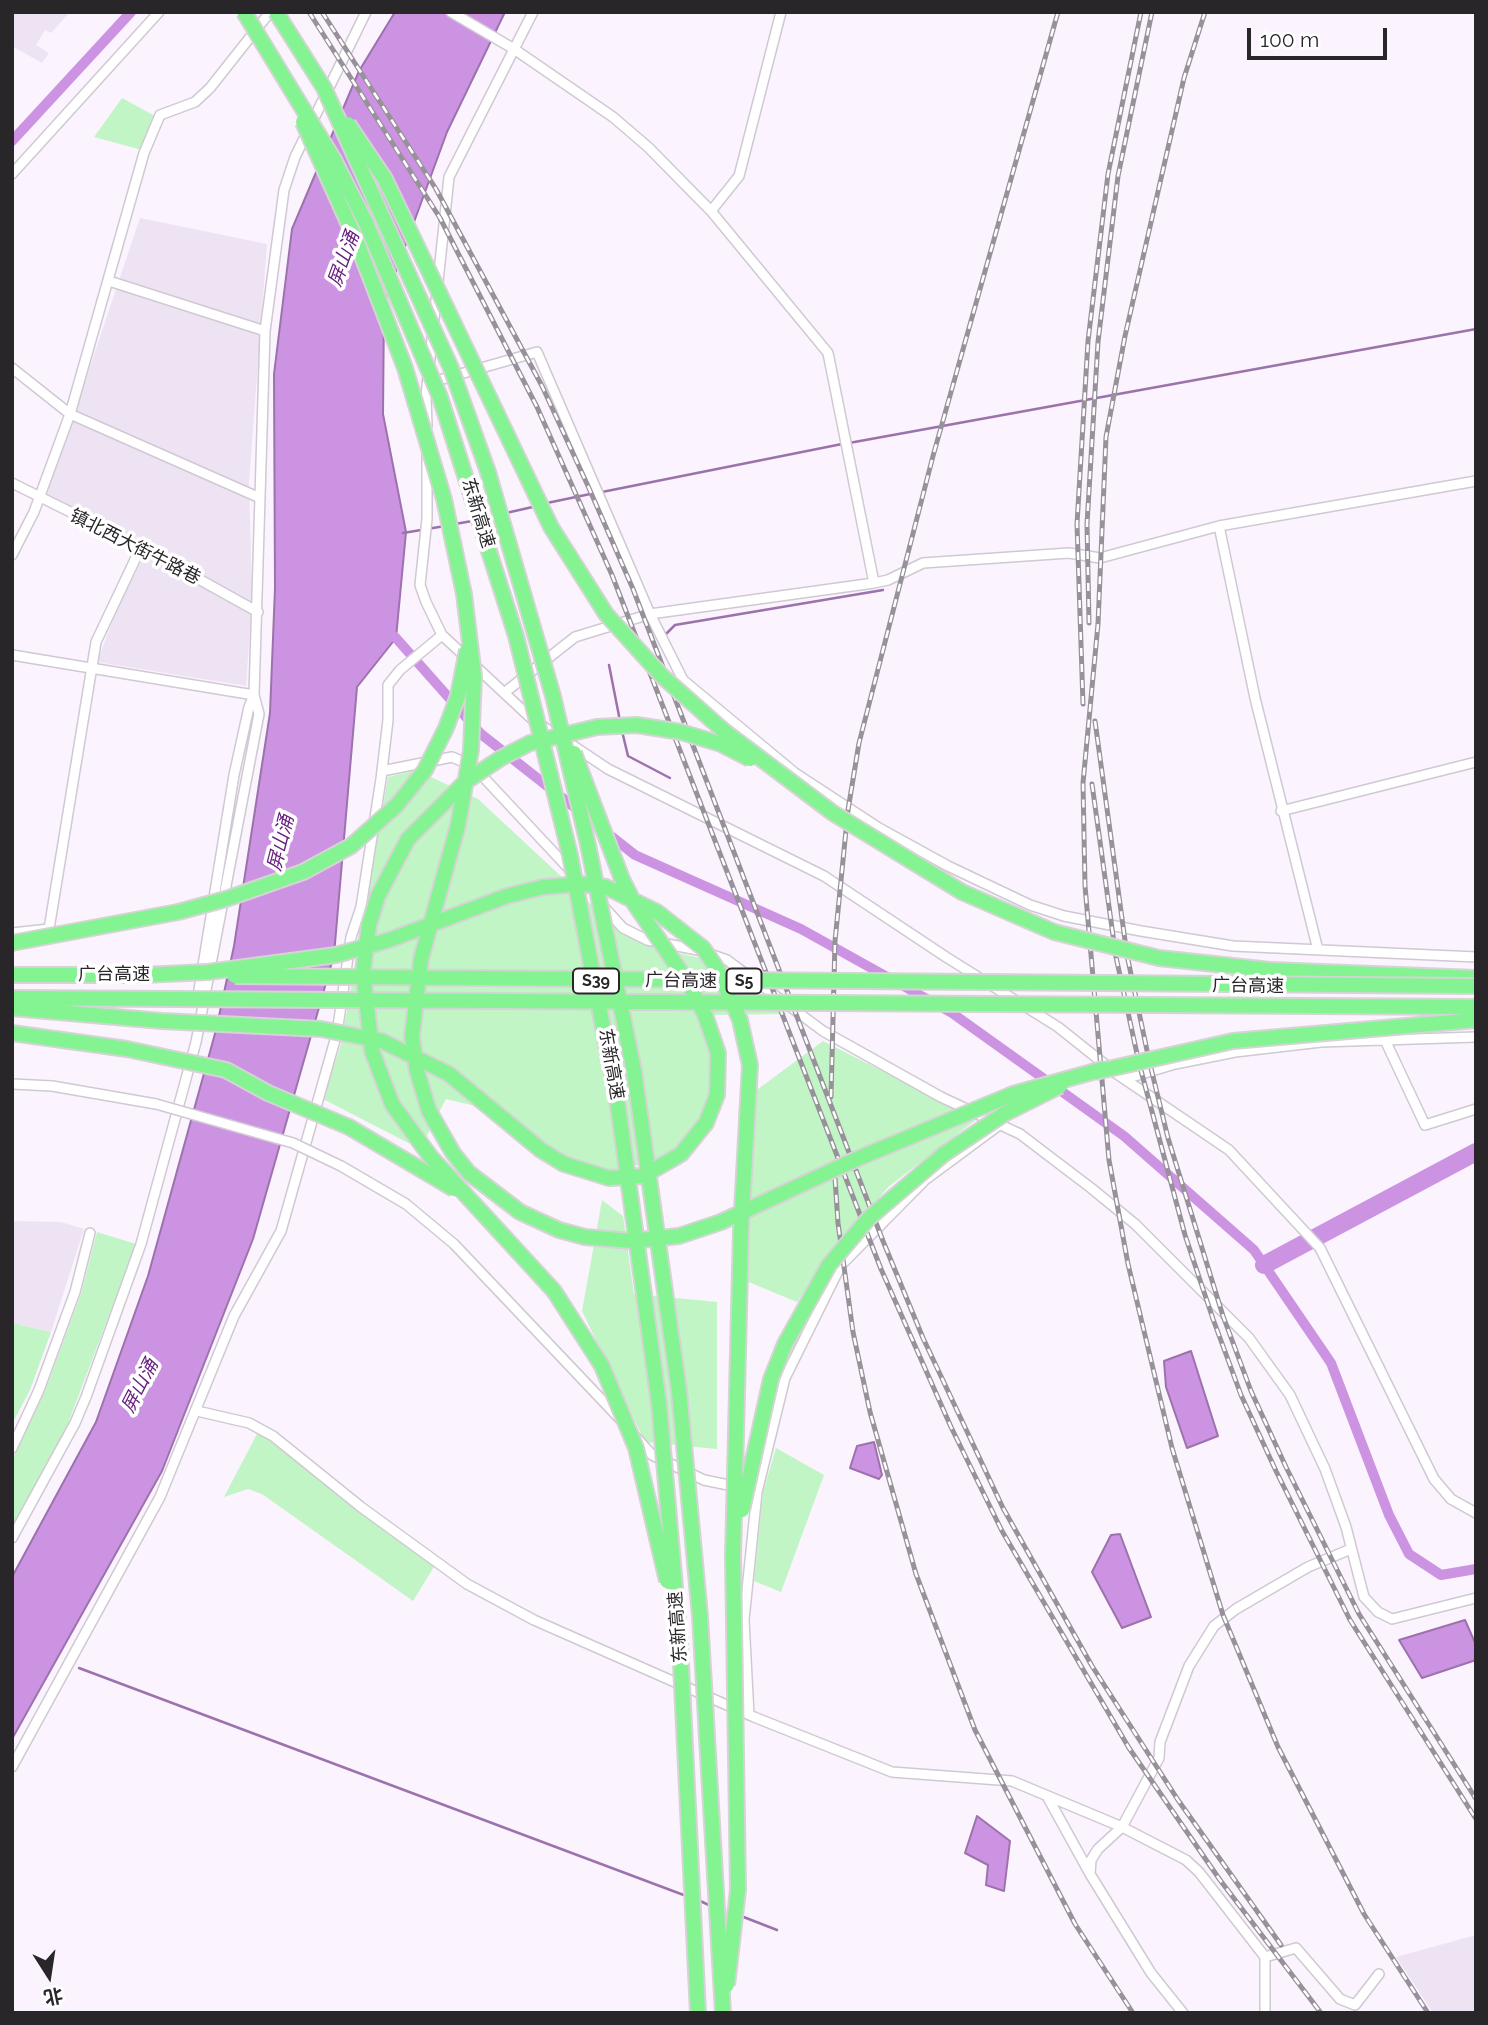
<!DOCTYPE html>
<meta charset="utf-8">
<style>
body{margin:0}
#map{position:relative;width:1488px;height:2025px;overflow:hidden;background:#fbf3fe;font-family:Raleway,"Noto Sans SC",sans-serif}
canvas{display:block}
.frame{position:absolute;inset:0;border:14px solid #29262a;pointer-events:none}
.north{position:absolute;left:14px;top:1941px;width:70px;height:70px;-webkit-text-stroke:5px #fff;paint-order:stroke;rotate:168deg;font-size:19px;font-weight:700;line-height:28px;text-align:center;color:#29262a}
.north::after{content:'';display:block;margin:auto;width:24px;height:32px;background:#29262a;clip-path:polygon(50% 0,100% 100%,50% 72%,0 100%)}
.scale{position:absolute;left:1247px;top:28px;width:140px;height:32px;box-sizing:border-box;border:4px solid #29262a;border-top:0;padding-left:9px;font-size:21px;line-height:24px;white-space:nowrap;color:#29262a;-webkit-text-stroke:5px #fff;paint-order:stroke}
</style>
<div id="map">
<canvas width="1488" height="2025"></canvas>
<div class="frame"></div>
<div class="north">北</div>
<div class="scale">100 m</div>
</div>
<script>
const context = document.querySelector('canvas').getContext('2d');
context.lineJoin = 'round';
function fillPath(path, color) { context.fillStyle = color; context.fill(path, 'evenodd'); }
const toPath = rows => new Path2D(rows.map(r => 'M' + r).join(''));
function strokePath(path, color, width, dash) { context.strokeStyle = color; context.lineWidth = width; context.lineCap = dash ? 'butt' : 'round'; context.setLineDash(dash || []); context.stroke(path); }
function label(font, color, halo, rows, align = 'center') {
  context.font = font + ' Raleway,"Noto Sans SC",sans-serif'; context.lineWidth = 7; context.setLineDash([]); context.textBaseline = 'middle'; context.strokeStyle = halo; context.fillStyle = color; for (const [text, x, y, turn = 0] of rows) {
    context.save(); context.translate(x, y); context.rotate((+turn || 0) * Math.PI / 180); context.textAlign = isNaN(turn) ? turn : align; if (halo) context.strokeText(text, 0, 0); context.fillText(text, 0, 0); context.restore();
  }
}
const built = toPath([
 [12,12,70,12,51,33,45,30,36,45,49,53,42,63,12,46],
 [140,218,267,244,249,483,252,599,246,686,97,662,117,609,152,540,122,534,46,497],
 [12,1221,61,1222,84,1229,51,1332,12,1323],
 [1476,1935,1476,2013,1433,2013,1396,1957]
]);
const green = toPath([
 [122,98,155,116,142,150,94,137],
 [416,770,478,799,622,933,648,946,700,958,787,1014,714,1015,711,1095,687,1140,661,1161,605,1171,555,1153,510,1114,446,1099,420,1149,323,1099,341,1044,388,777],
 [823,1041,977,1119,888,1187,820,1269,797,1302,734,1276,754,1092],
 [602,1200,623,1216,634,1294,717,1302,717,1449,645,1442,582,1311],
 [97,1232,136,1244,64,1434,12,1528,12,1460,45,1391,81,1294],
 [12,1323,51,1332,30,1390,12,1424],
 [258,1432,435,1565,413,1601,262,1494,248,1489,224,1497],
 [776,1448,824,1475,781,1592,754,1581,763,1492]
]);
const water = toPath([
 [395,12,505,12,447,132,384,304,383,414,406,532,396,638,357,687,334,955,253,1239,162,1471,12,1739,12,1577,96,1422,148,1276,216,1030,234,946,270,713,275,588,274,374,292,229,359,71,395,12],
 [1191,1351,1218,1436,1187,1448,1166,1387,1164,1361,1191,1351],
 [874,1442,882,1475,879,1479,850,1468,857,1446,874,1442],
 [1120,1534,1151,1617,1122,1628,1092,1572,1111,1535,1120,1534],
 [1465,1620,1476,1645,1476,1660,1422,1678,1399,1640,1465,1620],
 [977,1816,1010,1841,1004,1891,986,1885,988,1865,965,1853,977,1816]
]);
const stream = toPath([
 [849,443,1476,329],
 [602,492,842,444],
 [547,503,595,493],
 [506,513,537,506],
 [482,518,496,515],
 [455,524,472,521],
 [403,533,445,526],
 [666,634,675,625,883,590],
 [609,665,620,721],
 [622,731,628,756,670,778],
 [79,1668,689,1897],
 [698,1900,711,1906],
 [741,1916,777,1930]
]);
const canal = toPath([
 [12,141,131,12],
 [387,632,396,638,481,734,635,855,801,929,952,1013,1124,1136,1254,1250,1331,1363,1389,1515,1409,1554,1441,1575,1476,1569]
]);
const river = toPath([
 [1264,1265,1476,1152]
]);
const minor = toPath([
 [451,12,514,49,613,117,648,147,711,211,828,353,874,583],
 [12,174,159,12],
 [711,211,739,176,781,12],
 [109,281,265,331],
 [12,368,70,414,260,498],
 [429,383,537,352,650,614,683,680,795,773,879,828,948,866,1030,905,1064,916,1141,931,1233,946,1476,957],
 [427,426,426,396,449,177,533,12],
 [427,454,427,519,420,585,426,602,442,635,532,719,560,738],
 [12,483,141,547,258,612],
 [1219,526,1255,698,1318,950],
 [12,555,34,512,70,414,144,153,160,115,195,102,210,88,270,12],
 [12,655,254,695],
 [504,693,575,637,650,614,874,583,888,580,923,563,1069,553,1100,558,1219,526,1476,481],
 [572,745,608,769,824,876,946,957,1058,1027,1117,1074,1229,1150,1320,1248,1434,1479,1451,1499,1476,1513],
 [382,771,452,757,473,766,570,870],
 [1281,811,1476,762],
 [603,906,623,928,647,940,698,950,727,960,823,1031,941,1097,1020,1134,1091,1188,1135,1224,1249,1338,1290,1395,1325,1469,1346,1527,1364,1597,1378,1612,1392,1619,1476,1598],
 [12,933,49,929,96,642,141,547],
 [197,1002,234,775,249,707,254,695],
 [1385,1040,1425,1125,1476,1109],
 [1125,1079,1175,1064,1235,1052,1321,1042,1476,1037],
 [12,1084,52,1086,156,1104],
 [341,1166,406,1204,454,1244,620,1419],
 [197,1411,249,1423,273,1436,361,1507,467,1584,534,1620,754,1717,892,1772,1012,1781,1122,1827,1186,1860,1199,1872,1265,1957,1265,2013],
 [634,1435,652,1455,704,1480,738,1487],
 [12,1448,39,1390,75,1292,90,1233],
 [12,1538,75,1423,86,1397,141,1244,196,1042,259,714,254,695,265,331,284,190,295,157,366,12],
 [749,1715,744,1620,757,1492,785,1378,841,1265,925,1180,998,1126],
 [12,1767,160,1497,234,1316,281,1231,337,1033,351,937,361,907,381,779,388,720,388,685,400,670,442,635],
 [1047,1796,1089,1872],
 [1265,1957,1296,1948,1340,1999,1355,2005,1379,1974],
 [1183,2013,1151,1973,1090,1874,1091,1860,1098,1849,1122,1827,1159,1758,1160,1742,1189,1666,1214,1626,1236,1609,1308,1567,1351,1549]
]);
const highway = toPath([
 [1270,970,1476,978]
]);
const rail = toPath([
 [309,12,440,218,537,407,612,575,881,1269,951,1427,1002,1531,1129,1748,1220,1880,1321,2013],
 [322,12,436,189,542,386,588,486,633,589,883,1241,923,1338,1003,1508,1092,1666,1178,1800,1281,1945],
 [1205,12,1184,78,1125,336,1106,437,1098,624,1083,783,1085,886,1109,1160,1128,1264,1172,1448,1223,1615,1278,1747,1364,1914,1428,2013],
 [1089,623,1087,524,1098,342,1118,176,1152,12],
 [1083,704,1077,524,1088,341,1108,174,1141,12],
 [1095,721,1127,955,1149,1060,1168,1138,1223,1316,1251,1391,1286,1467,1359,1614,1476,1799],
 [1092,784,1116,957,1139,1063,1185,1235,1213,1319,1241,1395,1276,1471,1350,1620,1476,1819],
 [831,1097,835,941,848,810,859,743,933,456,1058,12],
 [834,1163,838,1223,853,1332,870,1412,916,1574,975,1730,1075,1924,1133,2013]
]);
const minorBridge = toPath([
 [156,1104,293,1143,341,1166]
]);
const highwayBridge = toPath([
 [244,12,334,160,366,223,440,397,516,636,570,855,618,1106,659,1404,680,1644,698,2013],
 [276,12,324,88,451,368,488,472,553,696,588,845,634,1071,679,1391,700,1616,723,2013],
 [303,122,356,240,405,368,444,499,464,594,474,676,471,750,458,825,421,959,412,1037,417,1071,429,1111,453,1153,469,1173,520,1212,559,1230,585,1237,631,1241,679,1236,721,1222,859,1158,1013,1094,1103,1069],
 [348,124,385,179,551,527,606,614,662,676,724,731,833,813,962,892,1054,932,1159,958,1270,970],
 [12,943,178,912,226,899,303,872,351,846,397,805,425,770,446,728,458,696,467,650],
 [12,975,151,975],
 [142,975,208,972,336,955,389,940,507,896,543,887,581,884,606,887,657,912,703,948,718,970,740,1020,750,1065,741,1229,733,1556,738,1890,727,1985],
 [235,976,1476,986],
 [12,998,1476,1007],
 [12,1008,162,1021,321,1029,382,1041,449,1074,541,1150,564,1164,609,1178,643,1176,681,1154,706,1123,717,1095,718,1053,705,1015,687,981,634,903,622,879,574,753],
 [12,1033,127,1049,226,1070,268,1093,349,1127,454,1189],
 [1095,1072,1233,1041,1476,1020],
 [742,1510,771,1379,785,1344,829,1265,869,1218,944,1154,1004,1114,1060,1086],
 [667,1581,636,1448,602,1366,554,1291,430,1156,392,1104,372,1051,363,972,369,925,378,896,408,839,465,782,501,758,530,743,597,727,637,725,681,732,721,744,750,759]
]);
const shields = [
 [596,981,46],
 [744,981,35]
];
const shieldNames = [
 ["S39",596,981],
 ["S5",744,981]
];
const streetNames = [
 ["东新高速",478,513,73],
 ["镇北西大街牛路巷",135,547,27],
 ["广台高速",114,975],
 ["广台高速",681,981,1],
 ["广台高速",1248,986,1],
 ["东新高速",611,1064,80],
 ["东新高速",678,1627,-94]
];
const waterNames = [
 ["屏山涌",344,259,-70],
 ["屏山涌",281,843,-76],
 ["屏山涌",140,1386,-63]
];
fillPath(built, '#eee3f3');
fillPath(green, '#c1f5c5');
fillPath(water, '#cd93e3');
strokePath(water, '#9c72ac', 2);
strokePath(stream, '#9c72ac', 2.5);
strokePath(canal, '#cd93e3', 10);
strokePath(river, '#cd93e3', 18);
strokePath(minor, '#d0c9d3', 12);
strokePath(highway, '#d4d4d4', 18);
strokePath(minor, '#fff', 9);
strokePath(highway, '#83f491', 14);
strokePath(rail, '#979199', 5);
strokePath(rail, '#fff', 2.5, [8]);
strokePath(minorBridge, '#d0c9d3', 12, []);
strokePath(highwayBridge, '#d4d4d4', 18, []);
strokePath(minorBridge, '#fff', 9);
strokePath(highwayBridge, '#83f491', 14);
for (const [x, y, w] of shields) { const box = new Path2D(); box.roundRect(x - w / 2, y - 12.5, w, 25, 5); context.fillStyle = '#fff'; context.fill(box); strokePath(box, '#29262a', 2); }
label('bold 16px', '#29262a', null, shieldNames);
label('18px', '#29262a', '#fff', streetNames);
label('italic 19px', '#682180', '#fff', waterNames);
</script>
